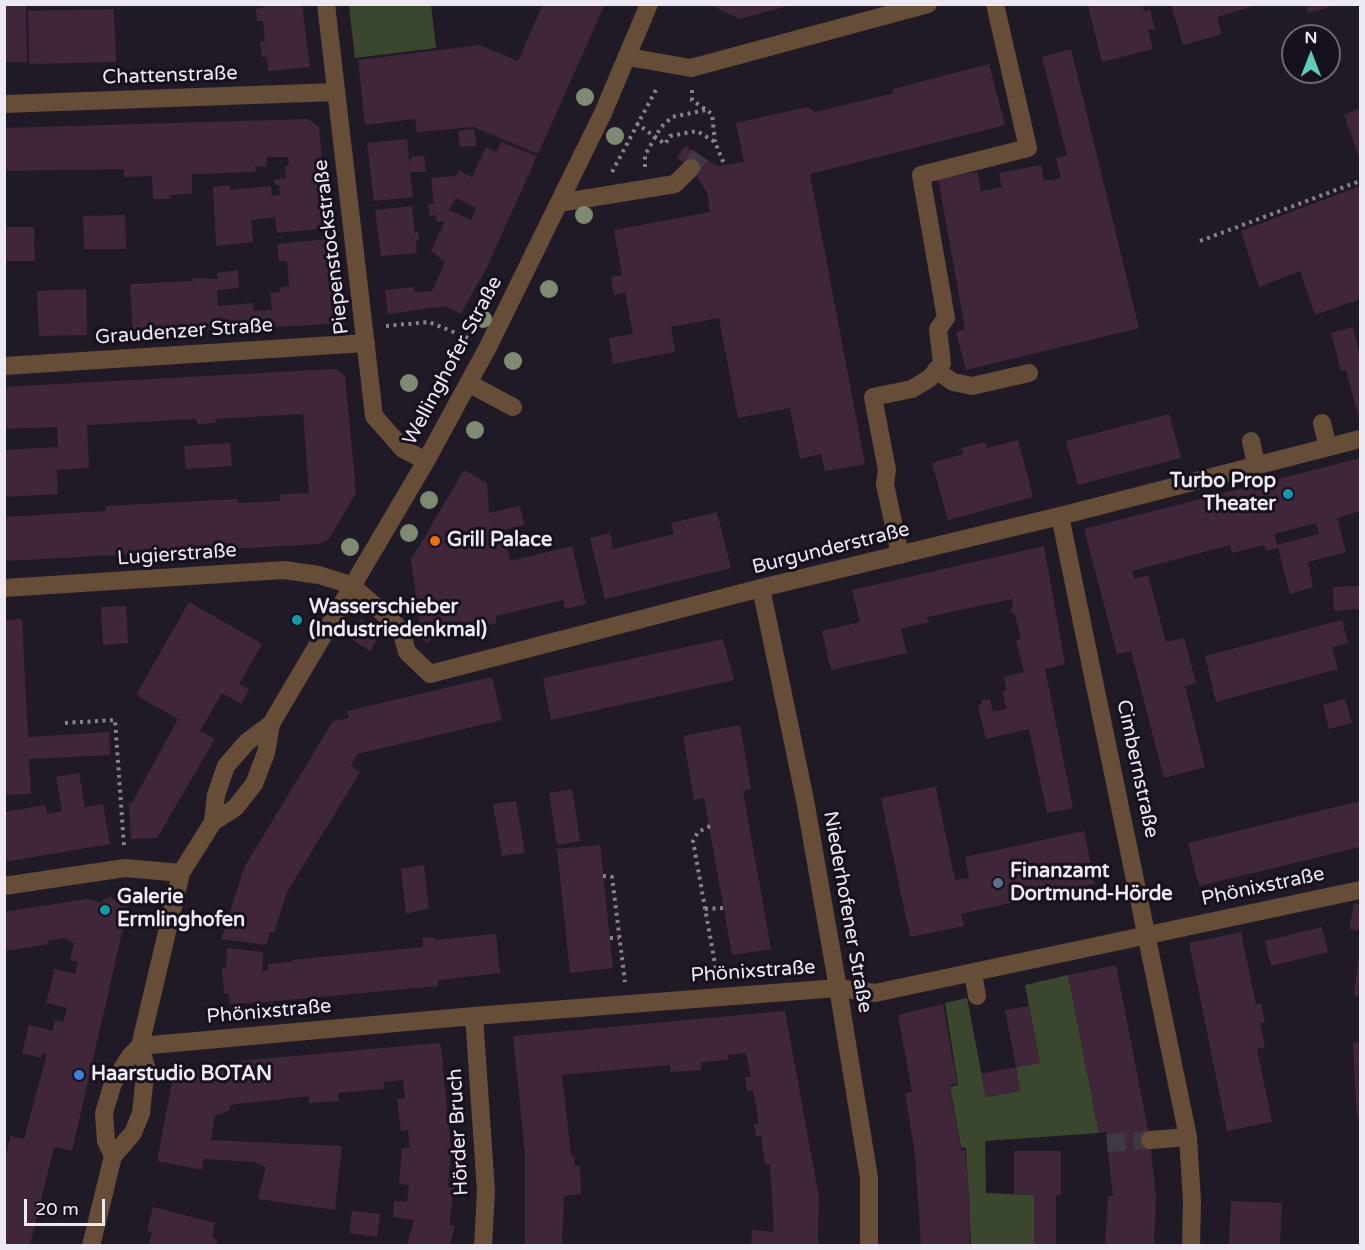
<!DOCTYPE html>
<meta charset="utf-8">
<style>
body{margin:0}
#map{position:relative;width:1365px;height:1250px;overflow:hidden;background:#201a27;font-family:"Varela Round",sans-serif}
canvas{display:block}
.frame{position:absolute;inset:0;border:6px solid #ede9f2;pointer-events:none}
.north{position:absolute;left:1281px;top:24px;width:60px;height:60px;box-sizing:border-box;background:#17111d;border:2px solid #6d6772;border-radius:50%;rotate:0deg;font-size:16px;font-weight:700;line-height:24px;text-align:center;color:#ede9f2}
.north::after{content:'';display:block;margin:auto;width:21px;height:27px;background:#5dceb9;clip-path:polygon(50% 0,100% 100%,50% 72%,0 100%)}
.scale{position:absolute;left:24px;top:1199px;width:81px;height:27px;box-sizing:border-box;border:3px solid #ede9f2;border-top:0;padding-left:8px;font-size:18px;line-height:21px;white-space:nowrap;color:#ede9f2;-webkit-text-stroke:4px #17111d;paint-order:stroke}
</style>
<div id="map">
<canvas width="1365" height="1250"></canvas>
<div class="frame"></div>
<div class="north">N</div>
<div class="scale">20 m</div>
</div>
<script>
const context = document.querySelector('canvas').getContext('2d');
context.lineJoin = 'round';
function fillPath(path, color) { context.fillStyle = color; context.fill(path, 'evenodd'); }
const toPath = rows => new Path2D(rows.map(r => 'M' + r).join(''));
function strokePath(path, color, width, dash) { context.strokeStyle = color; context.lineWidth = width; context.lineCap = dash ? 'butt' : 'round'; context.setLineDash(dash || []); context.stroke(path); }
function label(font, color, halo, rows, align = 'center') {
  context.font = font + ' "Varela Round",sans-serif'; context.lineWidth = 6; context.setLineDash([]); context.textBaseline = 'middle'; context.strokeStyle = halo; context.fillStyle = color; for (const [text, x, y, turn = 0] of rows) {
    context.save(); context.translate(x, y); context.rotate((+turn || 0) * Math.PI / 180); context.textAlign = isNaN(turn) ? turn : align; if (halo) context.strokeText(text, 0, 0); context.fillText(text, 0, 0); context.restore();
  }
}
const green = toPath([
 [349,5,431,5,436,48,355,58],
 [1068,975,1099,1133,985,1141,986,1193,1034,1195,1034,1245,971,1245,966,1148,961,1147,950,1087,958,1085,945,1003,967,998,986,1097,1020,1091,1016,1067,1040,1063,1025,985]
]);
const building = toPath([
 [4,4,26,4,27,62,5,62],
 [263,4,302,4,310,67,268,71,267,57,262,57,260,42,265,41,263,21,257,21,256,9,263,8],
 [543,4,605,4,538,154,474,127,417,132,415,119,365,125,358,60,480,45,518,61],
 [708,4,791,4,791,5,740,19],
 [1094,4,1142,4,1144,11,1150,10,1155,29,1148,30,1153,49,1102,62,1088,6],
 [1306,4,1329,4,1330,7,1308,13],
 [1171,5,1257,5,1217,17,1222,34,1183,45],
 [114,9,116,62,29,64,28,11],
 [1071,49,1139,328,966,370,956,332,965,329,938,178,977,172,981,191,1002,187,999,173,1041,165,1044,181,1061,178,1056,158,1067,155,1042,57],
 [989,64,1005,125,810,174,865,464,825,471,821,454,800,459,790,408,738,418,719,318,671,327,675,352,613,364,609,338,633,334,625,292,614,295,611,277,622,275,614,230,710,212,707,192,691,168,677,158,685,146,717,166,744,162,736,123,807,107,815,112,894,93,893,89],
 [1360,108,1360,160,1344,115],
 [308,119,319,127,328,228,277,233,275,217,251,220,253,242,216,246,213,187,230,185,230,190,271,186,272,196,280,195,279,185,275,185,274,180,286,178,285,166,289,165,288,157,267,157,266,166,255,167,256,172,192,174,192,194,169,195,171,199,153,199,152,176,124,177,124,169,5,171,5,128],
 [474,129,477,146,460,147,458,131],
 [407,139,409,162,412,157,424,156,426,172,410,172,413,197,374,201,367,143],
 [501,142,537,156,488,265,461,314,445,306,388,314,385,290,414,287,414,292,432,291,445,262,431,251,445,221,437,222,436,215,430,216,428,204,434,203,431,178,456,176,459,171,472,177,486,147,496,152],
 [456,198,476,208,471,220,449,210],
 [1360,186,1360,299,1315,315,1300,271,1259,287,1241,231],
 [412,206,415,233,418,232,419,241,416,241,417,253,381,256,375,210],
 [125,215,126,249,84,249,83,216],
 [4,227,34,227,35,261,4,261],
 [329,239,337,315,331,324,133,334,130,284,193,281,193,278,218,279,217,273,238,270,239,288,217,290,218,306,253,303,253,311,272,310,270,293,280,292,280,288,289,286,287,261,279,261,277,244],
 [86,289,87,335,39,336,37,291],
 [1353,327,1360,357,1360,414,1358,415,1346,370,1341,371,1331,333],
 [335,369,345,376,356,493,329,539,320,544,5,561,5,517,106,511,106,506,238,499,238,503,280,501,280,494,309,493,303,414,215,419,216,423,197,424,196,419,87,425,89,468,57,470,58,494,4,497,4,450,58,447,57,427,4,429,4,387],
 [1169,414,1181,458,1078,485,1066,441],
 [1018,440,1033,497,948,520,932,463,963,454,961,448,985,442,987,448],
 [230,443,232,466,186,469,184,446],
 [1360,458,1360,511,1337,518,1346,552,1308,562,1313,587,1290,594,1278,548,1266,551,1264,545,1232,553,1230,545,1132,571,1134,579,1148,575,1166,642,1184,638,1196,683,1185,686,1205,767,1164,778,1131,651,1117,654,1084,529],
 [1316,523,1319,534,1277,545,1274,534],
 [464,470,487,483,489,513,520,506,524,525,503,530,510,561,572,546,586,604,565,609,563,600,496,616,496,623,431,638,428,643,415,635,420,627,411,560],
 [717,512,731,568,605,599,590,538,610,533,613,549,674,534,671,523],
 [1044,546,1065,664,1045,669,1073,808,1047,813,1029,729,986,739,978,705,982,704,981,700,990,699,993,712,1006,709,1003,691,1007,690,1004,677,1024,672,1016,640,1021,639,1015,615,1010,611,1013,607,1012,599,927,617,928,622,901,629,907,653,831,670,822,631,860,622,852,590],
 [1360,586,1360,609,1334,611,1333,587],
 [189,602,262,644,239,684,249,689,241,704,222,693,200,731,215,739,157,838,131,839,129,803,132,803,178,719,136,695],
 [126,606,128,643,103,645,101,607],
 [22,619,28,737,109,732,110,755,29,759,31,794,4,795,4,620],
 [361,619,382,631,370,651,349,638],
 [1342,620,1348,643,1332,647,1338,669,1216,702,1205,656],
 [723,639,734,680,551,720,543,678],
 [492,677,502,720,357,754,351,766,360,772,287,892,274,933,270,932,266,945,221,939,245,866,333,721,349,718,347,711],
 [1345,699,1352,723,1329,729,1323,705],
 [740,725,751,789,743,791,771,949,732,955,704,798,694,800,683,736],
 [79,773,85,807,103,804,110,844,4,862,4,812,45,805,47,814,62,811,56,777],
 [938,786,936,789,955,880,969,878,965,857,1084,831,1095,884,961,914,964,926,910,937,881,798],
 [572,789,580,841,557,845,549,793],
 [516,801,525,853,502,856,493,804],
 [1360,801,1360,847,1199,886,1188,843],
 [600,845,613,968,570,973,557,849],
 [424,865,429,908,406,914,401,869],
 [108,897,129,902,72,1151,54,1147,30,1245,4,1245,4,1161,11,1136,24,1139,47,1054,43,1053,41,1058,22,1053,29,1025,53,1031,55,1020,63,1022,67,1008,46,1003,55,969,75,974,78,962,70,960,74,943,64,938,48,941,49,944,4,951,4,912,87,899,102,903,103,898,108,899],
 [1354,903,1360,904,1360,931,1349,929],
 [1322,927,1328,952,1271,966,1265,941],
 [1241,932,1256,1005,1261,1004,1265,1022,1260,1023,1265,1047,1257,1049,1272,1122,1227,1131,1189,943],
 [496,934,500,973,438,980,438,986,265,1002,230,1004,228,993,224,993,222,968,226,967,227,948,263,952,262,971,268,971,268,964,292,962,292,960,423,947,422,938,434,937,434,940],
 [1359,954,1360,954,1360,996,1354,995],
 [1116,965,1150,1140,1156,1197,1154,1245,1105,1245,1108,1196,1113,1196,1106,1132,1099,1133,1068,975],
 [943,1004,957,1084,949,1085,961,1150,965,1150,970,1202,969,1245,921,1245,915,1154,905,1093,912,1092,898,1015],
 [1029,1006,1040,1063,1016,1067,1005,1010],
 [785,1011,819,1198,818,1245,751,1245,752,1230,774,1232,770,1164,765,1165,761,1136,756,1136,754,1125,759,1124,754,1094,753,1090,747,1091,745,1077,751,1077,746,1053,728,1055,729,1060,701,1062,701,1070,670,1072,670,1065,562,1075,571,1155,575,1156,574,1165,580,1166,581,1194,564,1196,562,1245,525,1245,525,1153,513,1036],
 [1360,1042,1360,1118,1357,1118,1353,1043],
 [438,1043,441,1046,451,1150,448,1187,454,1188,449,1225,455,1226,450,1245,407,1245,414,1220,393,1217,394,1201,407,1202,409,1185,399,1184,402,1148,410,1148,408,1130,401,1131,397,1099,405,1098,403,1080,384,1082,384,1089,338,1093,339,1101,309,1103,309,1096,237,1104,230,1105,230,1110,215,1116,211,1140,342,1146,335,1210,258,1199,266,1167,254,1162,204,1159,202,1170,157,1161,174,1072,230,1067,229,1062],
 [1016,1067,1020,1091,986,1097,981,1074],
 [1014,1151,1061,1151,1061,1195,1056,1195,1056,1245,1034,1245,1034,1195,1014,1194],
 [1231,1201,1282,1203,1280,1245,1229,1245],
 [153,1207,215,1223,212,1237,218,1240,216,1245,149,1245,152,1232,147,1231],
 [352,1211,380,1214,377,1237,349,1233]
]);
const minorTunnel = toPath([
 [691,168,700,155],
 [1107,1143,1150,1140]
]);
const path = toPath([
 [692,90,692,100,712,114,715,142],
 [636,123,665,144,670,136,697,131,715,142,724,164],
 [645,167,645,155,661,127,672,117,706,110],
 [612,172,658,86],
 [1200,241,1360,181],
 [386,326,429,322,468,338],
 [65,723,115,720,124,846],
 [710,826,698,832,693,841,717,975],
 [603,876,612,877,625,982],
 [705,909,724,908],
 [610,938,619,938]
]);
const minor = toPath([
 [326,4,374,416,403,449,426,461],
 [628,57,691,68,928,4],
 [4,104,336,92],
 [559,203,675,184,691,168],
 [4,366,366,343],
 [936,370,953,382,972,386,1029,373],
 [468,383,513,407],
 [1322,423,1328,447],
 [1251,441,1256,464],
 [1060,516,1188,1137,1192,1201,1191,1246],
 [900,555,885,484,887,470,873,397,912,389,930,378,942,363,938,329,946,318,921,175,1028,148,995,4],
 [4,588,284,570,319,575,351,585,381,611,401,630,407,652,430,674,761,588,1060,516,1360,439],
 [761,588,805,800,838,988,869,1178,869,1246],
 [213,822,216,795,226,766,247,742,271,724],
 [4,886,125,868,181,873],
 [973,973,977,996],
 [474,1016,486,1191,483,1246],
 [140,1046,474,1016,838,988,875,993,1360,890],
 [1150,1140,1188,1137],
 [113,1156,106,1141,104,1113,113,1083,130,1056,140,1046],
 [91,1246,113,1156,133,1133,141,1113,146,1066,140,1046,181,873,213,822,235,808,254,784,266,753,271,724,426,461,488,347,603,113,649,4]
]);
const trees = [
 [585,97],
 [615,136],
 [584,215],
 [549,289],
 [483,319],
 [513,361],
 [409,383],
 [475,430],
 [429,500],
 [409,533],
 [350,547]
];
const markers = [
 [1288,494,6,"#0f9aa8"],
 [435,541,6,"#e8710a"],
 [297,620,6,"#0f9aa8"],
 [998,883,6,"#5c6f8a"],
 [105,910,6,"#0f9aa8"],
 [79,1075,6,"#3f7fe0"]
];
const streetNames = [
 ["Chattenstraße",170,76,-2],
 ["Piepenstockstraße",332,247,-97],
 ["Graudenzer Straße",184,332,-4],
 ["Wellinghofer Straße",453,361,-62],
 ["Burgunderstraße",831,549,-14],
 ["Lugierstraße",177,555,-4],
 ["Cimbernstraße",1137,769,78],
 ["Phönixstraße",1263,887,-12],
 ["Niederhofener Straße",847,912,80],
 ["Phönixstraße",753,972,-4],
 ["Phönixstraße",269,1012,-5],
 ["Hörder Bruch",459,1132,-93]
];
const poiNames = [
 ["Turbo Prop",1276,482,"right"],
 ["Theater",1276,505,"right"],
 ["Grill Palace",447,541],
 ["Wasserschieber",309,608],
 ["(Industriedenkmal)",309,631],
 ["Finanzamt",1010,872],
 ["Dortmund-Hörde",1010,895],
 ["Galerie",117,898],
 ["Ermlinghofen",117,921],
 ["Haarstudio BOTAN",91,1075]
];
fillPath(green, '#3a472e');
fillPath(building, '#3f2739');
strokePath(minorTunnel, '#3f3945', 18, [18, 9]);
strokePath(path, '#87828d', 4, [3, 4.5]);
strokePath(minor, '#664d37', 18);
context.fillStyle = '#7e8a72';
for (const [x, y] of trees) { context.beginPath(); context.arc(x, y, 9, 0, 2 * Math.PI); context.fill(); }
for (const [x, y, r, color] of markers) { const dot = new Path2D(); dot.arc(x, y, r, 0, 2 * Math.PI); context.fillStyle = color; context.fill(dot); strokePath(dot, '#17111d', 2); }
label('20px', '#ede9f2', '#17111d', streetNames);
label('bold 20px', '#ede9f2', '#17111d', poiNames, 'left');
</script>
